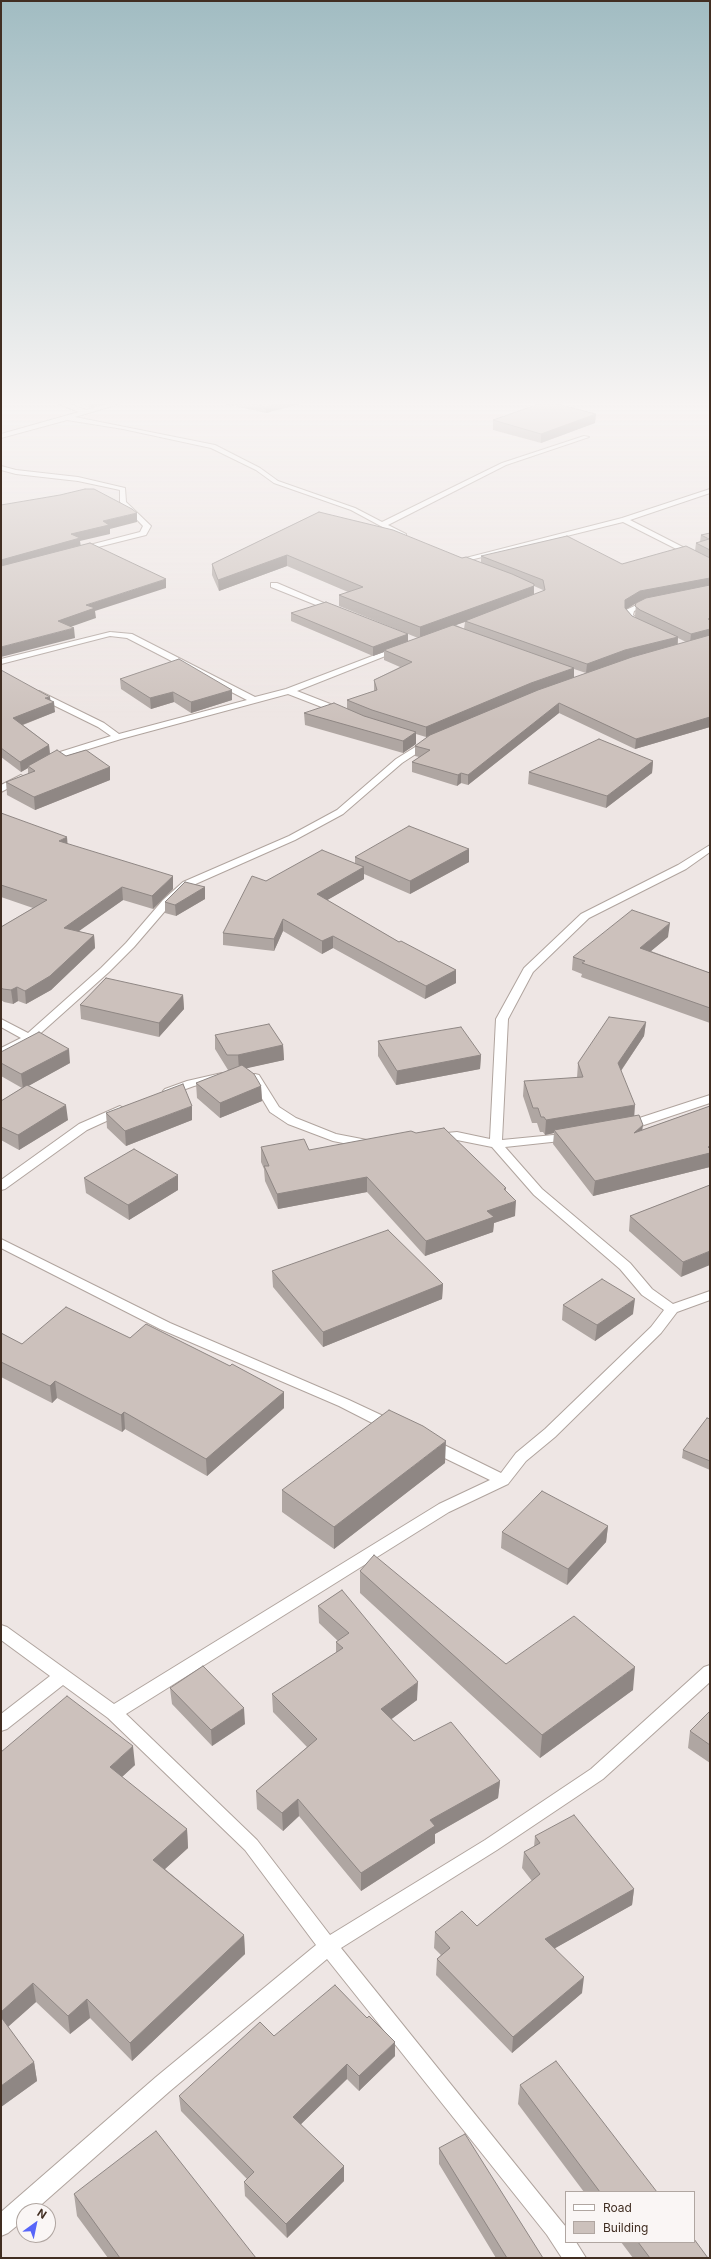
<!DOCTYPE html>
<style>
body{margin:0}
#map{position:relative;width:711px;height:2259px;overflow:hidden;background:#eee6e4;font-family:Inter,sans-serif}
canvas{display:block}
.frame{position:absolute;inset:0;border:2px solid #412e22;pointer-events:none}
.legend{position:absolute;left:565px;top:2191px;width:130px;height:52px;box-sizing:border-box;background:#faf6f5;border:1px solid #b0a6a1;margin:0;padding:5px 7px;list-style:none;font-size:12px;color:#412e22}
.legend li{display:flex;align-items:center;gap:8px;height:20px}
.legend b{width:20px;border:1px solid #b0a6a1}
.north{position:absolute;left:16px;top:2203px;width:40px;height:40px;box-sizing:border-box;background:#faf6f5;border:1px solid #b0a6a1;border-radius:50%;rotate:33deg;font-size:11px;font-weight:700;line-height:16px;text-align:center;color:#412e22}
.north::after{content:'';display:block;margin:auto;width:14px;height:18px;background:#5765f9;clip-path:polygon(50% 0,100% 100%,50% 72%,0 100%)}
</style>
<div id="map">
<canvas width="711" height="2259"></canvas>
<div class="frame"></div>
<ul class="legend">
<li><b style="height:5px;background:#fff"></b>Road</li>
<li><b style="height:11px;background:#ccc1bc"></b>Building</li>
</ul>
<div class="north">N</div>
</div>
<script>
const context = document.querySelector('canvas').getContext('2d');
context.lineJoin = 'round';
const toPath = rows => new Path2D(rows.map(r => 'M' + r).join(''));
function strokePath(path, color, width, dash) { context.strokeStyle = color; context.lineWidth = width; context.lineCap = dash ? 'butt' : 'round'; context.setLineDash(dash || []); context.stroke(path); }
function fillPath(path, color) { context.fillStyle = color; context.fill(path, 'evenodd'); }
const minor = toPath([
 [59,404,69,404,86,410,108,404,119,404,75,417,215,445,260,468,278,481,355,508,382,522,502,463,584,436,589,437,506,465,388,525,406,534,406,538,403,538,351,510,274,483,256,470,211,448,123,429,67,420,1,438,1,434,79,412,59,404],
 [1,466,16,470,78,477,125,488,126,502,151,526,146,535,78,552,78,548,140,532,143,526,120,502,120,490,78,481,16,474,1,470,1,466],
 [710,489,710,493,630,520,710,561,710,566,623,522,458,563,454,561,622,518,710,489],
 [271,583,277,583,338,609,331,611,271,587,271,583],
 [647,600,654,602,634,611,633,615,644,625,637,627,625,616,626,610,647,600],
 [110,632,132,634,255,697,286,689,396,647,403,649,297,691,343,709,343,713,337,713,288,694,121,739,66,756,52,764,46,764,46,760,60,752,111,736,98,727,33,695,33,691,39,691,104,723,119,734,247,700,127,638,110,636,1,664,1,659,110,632],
 [428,739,432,742,431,744,402,763,343,814,295,840,191,886,171,904,134,947,109,972,33,1040,1,1055,1,1048,21,1038,1,1027,1,1019,28,1033,101,968,126,943,163,900,183,882,289,836,337,810,396,759,428,739],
 [21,775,26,778,24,780,1,792,1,785,21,775],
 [710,845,710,852,686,869,589,918,533,972,508,1019,502,1140,574,1133,576,1136,570,1140,505,1147,542,1189,630,1263,652,1289,673,1304,710,1291,710,1300,677,1312,661,1333,555,1437,526,1461,508,1484,449,1512,126,1714,257,1840,330,1935,485,1840,591,1769,704,1667,710,1665,710,1682,603,1779,497,1850,341,1948,561,2221,566,2227,566,2242,576,2242,586,2258,562,2258,547,2235,327,1959,170,2091,34,2211,24,2211,24,2220,8,2233,1,2236,1,2212,156,2077,316,1945,245,1850,108,1718,63,1685,7,1729,1,1731,1,1714,50,1676,1,1640,1,1625,7,1627,114,1704,439,1504,490,1480,426,1449,424,1445,426,1441,431,1440,436,1441,501,1473,516,1453,545,1429,651,1327,664,1310,642,1295,620,1269,534,1195,492,1147,457,1140,436,1142,430,1138,436,1134,457,1132,490,1139,496,1019,524,968,581,914,678,865,710,845],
 [222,1073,226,1074,228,1076,226,1078,194,1086,169,1095,163,1091,165,1089,187,1081,222,1073],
 [255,1074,259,1075,279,1107,296,1118,336,1134,372,1141,374,1144,368,1148,333,1141,288,1124,270,1112,251,1080,246,1077,248,1075,255,1074],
 [710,1095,710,1103,632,1129,628,1130,622,1126,624,1123,710,1095],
 [120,1106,126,1110,124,1113,87,1130,5,1189,1,1190,1,1180,79,1124,120,1106],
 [1,1239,170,1323,349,1400,396,1422,398,1426,396,1430,386,1430,339,1406,160,1329,1,1248,1,1239]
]);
const wall = toPath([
 [80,404,101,404,89,408],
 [225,404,299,404,266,413],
 [596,414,595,423,541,443,493,430,493,420],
 [319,512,462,558,481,563,481,556,622,564,695,551,696,543,700,542,701,535,710,533,710,727,635,749,559,713,468,785,461,783,457,786,412,772,412,762,419,757,415,756,415,746,428,737,426,737,416,734,416,744,403,753,305,725,304,713,347,709,347,700,374,691,374,680,400,667,384,660,384,652,373,656,291,621,291,613,408,634,408,641,418,638,339,606,339,595,348,592,287,566,219,591,212,575,212,564],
 [534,586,543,590,543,591,534,595],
 [636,603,635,616,639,620,632,616,626,609],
 [465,622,464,629,456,625],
 [678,638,686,642,678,644],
 [574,669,586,673,574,678],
 [1,670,50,701,55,712,23,725,49,745,50,754,66,756,110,767,110,780,35,810,7,795,6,782,28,774,28,768,21,772,1,757],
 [120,679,232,690,232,700,191,713,174,702,151,709,121,689],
 [653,761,652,773,606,808,528,784,529,772],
 [1,813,67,844,173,889,153,909,123,900,78,931,94,935,95,948,51,990,26,1004,18,1001,13,1004,4,1002,1,1000,1,927,33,908,1,897],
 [469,849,469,862,410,894,364,874,364,879,327,900,399,942,456,970,456,983,425,999,333,948,322,954,283,931,274,951,223,945,223,933,266,881,355,863,355,857],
 [205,887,205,899,176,916,165,913,165,902],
 [668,937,651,951,710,973,710,1023,581,977,582,974,572,970,573,957],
 [183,995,184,1009,159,1037,81,1019,80,1005],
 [646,1022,644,1036,621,1071,634,1116,642,1130,710,1106,710,1167,593,1196,553,1144,554,1133,545,1135,543,1132,540,1132,537,1123,532,1123,523,1096,524,1081,577,1078,578,1063],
 [215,1035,283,1045,284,1060,246,1068,261,1086,262,1101,220,1118,197,1098,196,1083,231,1070,228,1070,215,1049],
 [378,1041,481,1055,480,1069,396,1085,378,1056],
 [1,1052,70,1063,28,1086,68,1120,19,1150,1,1140,1,1101,22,1088,1,1076],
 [106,1113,192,1120,126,1146,107,1128],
 [261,1147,309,1150,506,1188,506,1191,515,1216,494,1223,493,1232,425,1256,367,1192,278,1209,265,1181,264,1169,261,1162],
 [84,1178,178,1190,129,1220,86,1193],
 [710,1185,681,1277,629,1231,630,1216],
 [272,1271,443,1284,442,1299,323,1347,273,1287],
 [563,1305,633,1314,595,1341,562,1320],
 [1,1333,22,1344,130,1338,284,1392,284,1408,207,1476,125,1429,122,1432,57,1398,52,1403,1,1377],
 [710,1419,710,1470,682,1458,683,1450],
 [445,1463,334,1549,282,1512,282,1490],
 [608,1526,606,1542,567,1585,501,1548,502,1532],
 [360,1571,506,1664,633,1690,540,1758,360,1593],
 [342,1590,417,1700,391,1719,414,1741,500,1781,498,1798,435,1834,435,1843,361,1891,299,1816,283,1831,257,1809,256,1791,307,1747,273,1712,272,1694,336,1653,336,1642,338,1641,319,1623,318,1606],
 [170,1688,245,1724,212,1746,172,1704],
 [710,1711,710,1763,688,1748,690,1731],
 [1,1752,135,1765,122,1777,187,1829,188,1848,165,1869,244,1935,245,1954,132,2061,90,2018,70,2034,36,2002,8,2027,34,2062,37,2081,1,2107],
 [535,1836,634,1889,632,1905,555,1948,582,1993,512,2053,436,1975,437,1959,441,1955,434,1948,435,1932,477,1926,532,1881,522,1868,524,1852,534,1847],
 [274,2036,395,2056,359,2091,347,2079,301,2124,344,2181,287,2238,245,2196,244,2182,247,2179,181,2111,179,2096],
 [520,2085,657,2192,584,2192,518,2104],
 [439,2148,543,2258,496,2258,439,2164],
 [74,2194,256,2258,108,2258,77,2216],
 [621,2242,694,2242,708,2258,633,2258]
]);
const shadedWall = toPath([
 [89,404,101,404,89,408],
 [276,404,299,404,266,413,266,407],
 [596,414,595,423,541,443,541,434],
 [137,513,137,522,110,529,110,534,80,541,81,547,1,569,1,560,103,521],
 [287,555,287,566,219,591,218,580],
 [710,578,710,587,640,601,625,610,625,600,640,591],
 [166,579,166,588,95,611,96,618,59,631,58,621,86,605],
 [534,586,534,597,420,638,420,627],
 [74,628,75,638,1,657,1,647],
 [710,629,710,635,690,643,691,634],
 [408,634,408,643,384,650,384,652,373,656,373,647],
 [678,637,677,647,586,673,587,664,625,650],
 [574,668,574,678,530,694,426,737,426,727,531,683],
 [232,690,232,700,191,713,191,702],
 [173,692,174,702,151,709,150,698],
 [50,697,51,703,54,702,55,712,14,728,13,718,45,698],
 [559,703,559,713,468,785,468,775],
 [710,717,710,727,635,749,636,739],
 [416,732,416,744,403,753,403,741],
 [49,745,50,756,28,766,28,768,21,772,20,762],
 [653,761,652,773,606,808,607,796],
 [110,767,110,780,35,810,34,797],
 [461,773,461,783,457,786,458,775],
 [67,837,68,849,59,841],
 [469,849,469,862,410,894,410,881],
 [364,867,364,879,317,906,317,894],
 [173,876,173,889,153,909,152,896],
 [122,887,123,900,65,941,64,928],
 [205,887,205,899,176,916,175,905],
 [283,919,283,931,274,951,274,939],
 [670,923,668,937,639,961,640,948],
 [94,935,95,948,51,990,26,1004,25,991],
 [333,936,333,948,322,954,322,941],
 [456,970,456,983,425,999,426,986],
 [17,987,18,1001,13,1004,11,990],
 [183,995,184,1009,159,1037,159,1023],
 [646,1022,644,1036,616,1078,618,1063],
 [283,1045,284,1060,239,1070,238,1055],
 [69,1049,70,1063,23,1089,21,1074],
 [481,1055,480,1069,396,1085,397,1071],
 [261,1086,262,1101,220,1118,220,1103],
 [66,1105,68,1120,19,1150,18,1135],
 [635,1105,634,1120,554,1130,554,1133,545,1135,546,1120],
 [192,1106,192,1120,126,1146,125,1131],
 [643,1125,641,1139,634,1133],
 [710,1146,710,1167,593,1196,595,1181],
 [178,1175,178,1190,129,1220,128,1205],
 [367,1177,367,1192,278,1209,277,1194],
 [516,1201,515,1216,494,1223,493,1232,425,1256,426,1241,487,1211],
 [710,1251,710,1265,681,1277,683,1262],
 [443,1284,442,1299,323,1347,323,1332],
 [635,1299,633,1314,595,1341,597,1325],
 [55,1381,57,1398,52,1403,50,1386],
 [284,1392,284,1408,207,1476,206,1459],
 [124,1412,125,1429,122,1432,121,1415],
 [446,1441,445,1463,334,1549,334,1527],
 [608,1526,606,1542,567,1585,568,1569],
 [635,1667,633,1690,540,1758,542,1735],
 [418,1682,417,1700,381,1727,381,1709],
 [244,1708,245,1724,212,1746,211,1730],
 [133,1746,135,1765,112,1786,110,1767],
 [500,1781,498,1798,435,1834,435,1843,361,1891,361,1873,430,1820],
 [298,1799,299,1816,283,1831,282,1813],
 [187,1829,188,1848,155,1878,153,1860],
 [634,1889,632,1905,543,1955,545,1939],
 [244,1935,245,1954,132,2061,130,2043],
 [584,1977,582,1993,512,2053,513,2037],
 [33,1983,36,2002,2,2032,1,2028,1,2012],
 [87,1999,90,2018,70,2034,68,2016],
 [395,2042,395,2056,359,2091,359,2076],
 [34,2062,37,2081,1,2107,1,2086],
 [347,2064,347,2079,294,2131,293,2117],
 [344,2166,344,2181,287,2238,286,2224]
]);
const building = toPath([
 [254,404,276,404,266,407,254,404],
 [539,404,557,404,596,414,541,434,493,420,539,404],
 [85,489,94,489,132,509,137,513,103,521,109,525,71,534,80,538,1,560,1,505,60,495,85,489],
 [319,512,393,530,462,558,466,557,512,574,534,584,534,586,420,627,339,595,363,587,287,555,218,580,212,564,319,512],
 [710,533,710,550,696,543,709,539,701,535,710,533],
 [567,536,622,564,686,546,710,558,710,578,640,591,625,600,625,608,632,616,678,637,625,650,587,664,465,621,545,590,543,580,481,556,567,536],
 [90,543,166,579,86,605,95,608,58,621,74,628,1,647,1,566,90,543],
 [710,585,710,618,708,619,710,620,710,629,691,634,640,610,635,606,636,603,646,598,710,585],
 [326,602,408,634,373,647,291,613,326,602],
 [453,625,574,668,531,683,426,727,372,710,347,700,377,690,374,680,412,662,384,650,453,625],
 [710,635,710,717,636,739,559,703,468,775,461,773,458,775,412,762,430,750,415,746,430,735,538,690,632,657,710,635],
 [179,659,232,690,191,702,173,692,150,698,120,679,179,659],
 [1,670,50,697,45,698,54,702,13,718,49,745,20,762,1,748,1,670],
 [334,703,364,716,416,732,403,741,304,713,334,703],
 [599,739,653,761,607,796,529,772,599,739],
 [57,750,66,756,86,750,110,767,34,797,6,782,35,771,28,766,57,750],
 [1,813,67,837,59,841,173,876,152,896,122,887,64,928,94,935,50,976,25,991,17,987,11,990,3,989,1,988,1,927,47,900,1,885,1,813],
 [409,826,469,849,410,881,355,857,409,826],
 [322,850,364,867,317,894,399,942,401,941,456,970,426,986,333,936,322,941,283,919,274,939,223,933,252,876,266,881,322,850],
 [185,882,205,887,175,905,165,902,185,882],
 [632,910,670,923,640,948,710,973,710,1008,582,963,585,961,573,957,632,910],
 [106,978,183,995,159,1023,80,1005,106,978],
 [609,1017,646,1022,618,1063,635,1105,546,1120,544,1117,541,1117,538,1108,533,1108,524,1081,583,1077,578,1063,609,1017],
 [269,1024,283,1045,238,1055,227,1055,215,1035,269,1024],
 [461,1027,481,1055,397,1071,378,1041,461,1027],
 [39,1032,69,1049,21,1074,1,1063,1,1052,39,1032],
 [242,1065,254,1074,261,1086,220,1103,196,1083,242,1065],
 [183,1084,192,1106,125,1131,106,1113,183,1084],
 [27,1085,66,1105,18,1135,1,1127,1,1101,27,1085],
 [710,1106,710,1146,708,1147,710,1149,710,1153,595,1181,554,1130,639,1115,643,1125,634,1133,710,1106],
 [444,1128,506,1188,504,1189,516,1201,487,1211,494,1217,426,1241,367,1177,277,1194,264,1166,269,1166,261,1147,304,1139,309,1150,411,1131,416,1133,444,1128],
 [134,1149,178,1175,128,1205,84,1178,134,1149],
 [710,1185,710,1251,683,1262,630,1216,710,1185],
 [388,1230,443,1284,323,1332,272,1271,388,1230],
 [602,1279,635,1299,597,1325,563,1305,602,1279],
 [66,1307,130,1338,146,1324,230,1366,232,1364,284,1392,206,1459,124,1412,121,1415,55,1381,50,1386,1,1362,1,1333,22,1344,66,1307],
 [389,1410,423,1426,446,1441,334,1527,282,1490,389,1410],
 [707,1418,710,1419,710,1461,683,1450,707,1418],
 [542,1491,608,1526,568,1569,502,1532,542,1491],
 [374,1555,506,1664,574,1616,635,1667,542,1735,360,1571,374,1555],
 [342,1590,418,1682,381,1709,414,1741,451,1722,500,1781,430,1820,435,1826,361,1873,298,1799,282,1813,256,1791,317,1739,272,1694,343,1648,336,1642,349,1633,318,1606,342,1590],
 [203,1666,244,1708,211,1730,170,1688,203,1666],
 [67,1696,133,1746,110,1767,187,1829,153,1860,244,1935,130,2043,87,1999,68,2016,33,1983,1,2012,1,1752,67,1696],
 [710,1711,710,1745,690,1731,710,1711],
 [574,1815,634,1889,545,1939,584,1977,513,2037,437,1959,450,1948,435,1932,462,1911,477,1926,540,1874,524,1852,540,1843,535,1836,574,1815],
 [335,1985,367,2018,369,2016,395,2042,359,2076,347,2064,293,2117,344,2166,286,2224,244,2182,254,2172,179,2096,260,2022,274,2036,335,1985],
 [1,2017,34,2062,1,2086,1,2017],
 [556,2061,657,2192,600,2192,520,2085,556,2061],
 [156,2131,256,2258,120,2258,74,2194,156,2131],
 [465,2134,543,2258,507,2258,439,2148,465,2134],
 [694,2239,708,2258,650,2258,638,2242,694,2242,694,2239]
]);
strokePath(minor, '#b0a49e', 2);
fillPath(minor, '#fff');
fillPath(wall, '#afa6a2');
fillPath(shadedWall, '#8f8784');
fillPath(building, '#ccc1bc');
strokePath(building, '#8f8784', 1);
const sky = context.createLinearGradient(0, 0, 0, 721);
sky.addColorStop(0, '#a1bcc2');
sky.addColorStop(0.56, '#f7f4f3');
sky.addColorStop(1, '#f7f4f300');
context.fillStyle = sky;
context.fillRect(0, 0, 711, 721);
</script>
